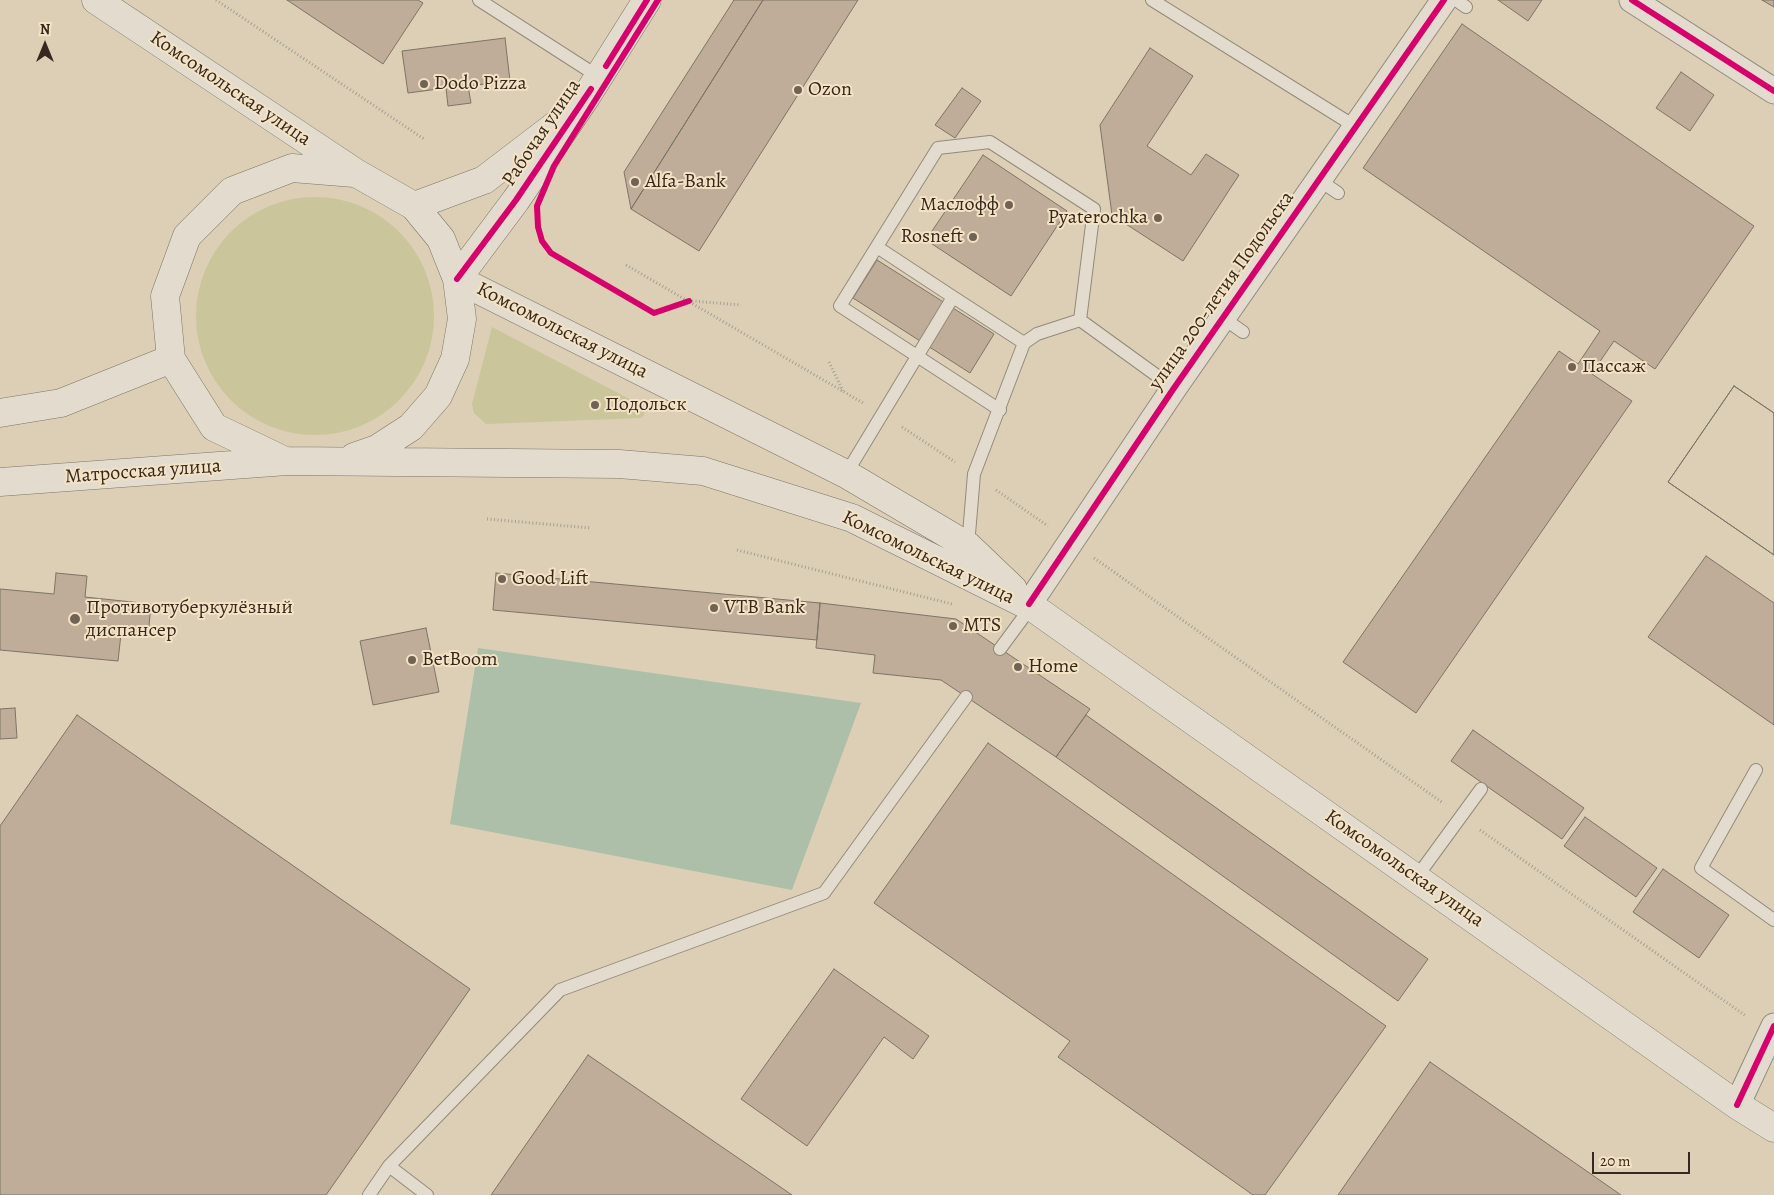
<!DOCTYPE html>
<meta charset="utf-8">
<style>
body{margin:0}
#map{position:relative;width:1774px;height:1195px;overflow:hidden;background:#dccfb5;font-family:Alegreya,serif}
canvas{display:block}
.north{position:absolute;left:20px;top:20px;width:50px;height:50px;-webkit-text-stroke:4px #f3e3c4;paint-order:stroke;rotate:0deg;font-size:14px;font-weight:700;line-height:20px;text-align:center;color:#36271f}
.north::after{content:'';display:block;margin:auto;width:18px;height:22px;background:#36271f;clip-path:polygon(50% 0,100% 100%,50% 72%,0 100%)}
.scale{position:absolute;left:1592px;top:1152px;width:98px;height:22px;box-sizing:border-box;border:2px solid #36271f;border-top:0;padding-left:6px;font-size:15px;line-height:18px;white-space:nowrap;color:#36271f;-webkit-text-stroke:4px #f3e3c4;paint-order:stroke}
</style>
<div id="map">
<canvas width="1774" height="1195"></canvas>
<div class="north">N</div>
<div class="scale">20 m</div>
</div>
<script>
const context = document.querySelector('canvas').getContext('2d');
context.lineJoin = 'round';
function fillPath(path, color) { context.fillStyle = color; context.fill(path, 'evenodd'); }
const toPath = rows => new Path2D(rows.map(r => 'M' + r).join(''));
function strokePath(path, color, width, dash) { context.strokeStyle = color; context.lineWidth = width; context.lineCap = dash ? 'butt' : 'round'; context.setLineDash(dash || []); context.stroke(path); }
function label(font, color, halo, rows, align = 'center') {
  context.font = font + ' Alegreya,serif'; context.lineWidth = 4; context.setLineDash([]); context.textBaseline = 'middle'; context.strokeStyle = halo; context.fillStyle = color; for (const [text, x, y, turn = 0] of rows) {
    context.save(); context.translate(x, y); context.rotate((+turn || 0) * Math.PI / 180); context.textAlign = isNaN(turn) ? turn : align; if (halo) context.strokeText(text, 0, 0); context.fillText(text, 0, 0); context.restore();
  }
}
const green = toPath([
 '196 316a119 119 0 1 1 238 0a119 119 0 1 1-238 0Z',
 [492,327,641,405,644,410,644,415,641,418,486,424,474,413,472,404]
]);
const water = toPath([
 [478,648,861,703,792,890,450,824]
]);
const building = toPath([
 [287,0,418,0,423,3,383,64,287,0],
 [734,0,763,0,631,209,624,172,734,0],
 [763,0,858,0,699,251,631,209,763,0],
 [1498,0,1542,0,1528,21,1498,0],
 [1762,0,1774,0,1774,7,1762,0],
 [1462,24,1754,226,1655,369,1614,341,1603,357,1592,374,1632,401,1416,713,1343,662,1559,351,1578,364,1600,331,1363,168,1462,24],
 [505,38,510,81,468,86,471,103,448,106,446,88,408,93,402,51,505,38],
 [1150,48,1193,76,1147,146,1191,175,1206,154,1239,175,1183,261,1112,215,1100,125,1150,48],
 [1681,72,1714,95,1690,131,1656,108,1681,72],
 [962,88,981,101,955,138,935,125,962,88],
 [983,155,1067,211,1011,296,926,240,983,155],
 [877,260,994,334,970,373,853,298,877,260],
 [1734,386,1774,413,1774,555,1668,482,1734,386],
 [1734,386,1774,413,1774,555,1668,482,1734,386],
 [1706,556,1774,603,1774,725,1648,637,1706,556],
 [56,573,87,576,85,597,151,604,148,637,121,634,118,661,0,650,0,589,54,594,56,573],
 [496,573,820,603,817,640,493,610,496,573],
 [820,603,956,619,1090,709,1056,757,941,680,873,673,875,655,816,648,820,603],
 [426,628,439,692,373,705,360,641,426,628],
 [15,708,17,738,0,739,0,709,15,708],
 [77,715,470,989,326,1195,0,1195,0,826,77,715],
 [1086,715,1428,959,1398,1001,1056,757,1086,715],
 [1473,730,1584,808,1562,839,1451,761,1473,730],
 [988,743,1386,1026,1265,1195,1253,1195,1058,1057,1070,1041,874,903,988,743],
 [1585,817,1657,868,1636,897,1564,846,1585,817],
 [1663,869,1729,915,1699,958,1633,912,1663,869],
 [834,969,929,1036,913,1059,884,1037,807,1146,741,1099,834,969],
 [588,1055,792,1195,491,1195,588,1055],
 [1430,1062,1621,1195,1338,1195,1430,1062]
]);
const path = toPath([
 [216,0,424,139],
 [626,265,863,403],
 [692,301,741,305],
 [829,362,843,391],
 [902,427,955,462],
 [996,490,1048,526],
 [487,519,591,528],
 [737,550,952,604],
 [1094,558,1443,803],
 [1480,830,1746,1016]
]);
const lane = toPath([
 [479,0,599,77],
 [1152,0,1356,127],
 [1456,0,1466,7],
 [1319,180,1338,193],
 [877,247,953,297],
 [1223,318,1243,332],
 [1080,320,1174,388],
 [1000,410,840,306,938,148,990,142,1094,209,1080,320],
 [846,474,953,297,1024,343],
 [968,546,974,474,1024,343,1037,334,1080,320],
 [1000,649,1031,607],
 [1756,770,1701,868,1774,920],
 [1416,878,1481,789],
 [389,1166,427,1195],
 [369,1195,389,1166,560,990,824,893,966,697]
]);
const street = toPath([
 [1632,0,1774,91],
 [1029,604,1174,388,1444,0],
 [1737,1105,1774,1026]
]);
const secondary = toPath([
 [96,0,356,173,414,206,441,239,457,279,462,319,455,359,438,396,411,427,377,449,354,457],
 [414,206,484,180,560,122],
 [457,279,846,474,968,546,1013,589],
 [457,279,516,200,586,97,647,0],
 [0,413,61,403,171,359],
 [285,461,214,427,171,359,165,296,187,236,232,191,292,168,354,173],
 [0,482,287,461,619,464,703,471,852,518,1035,609,1737,1105,1774,1128]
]);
const cycleway = toPath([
 [658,0,554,166,537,206,538,227,542,241,551,253,654,313,689,301],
 [1632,0,1774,91],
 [606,66,647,0],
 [457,279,516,200,591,89],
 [1029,604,1174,388,1444,0],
 [1737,1105,1774,1026]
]);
const markers = [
 [424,84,5,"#706254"],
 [798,90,5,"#706254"],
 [635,182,5,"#706254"],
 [1009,205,5,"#706254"],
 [1158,218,5,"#706254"],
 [973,237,5,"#706254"],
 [1572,367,5,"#706254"],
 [595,405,5,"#706254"],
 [502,579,5,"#706254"],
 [714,608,5,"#706254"],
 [75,619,6,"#706254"],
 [953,626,5,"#706254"],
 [412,660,5,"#706254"],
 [1018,667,5,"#706254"]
];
const poiNames = [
 ["Dodo Pizza",434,84],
 ["Ozon",808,90],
 ["Alfa-Bank",645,182],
 ["Маслофф",999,205,"right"],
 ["Pyaterochka",1148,218,"right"],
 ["Rosneft",963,237,"right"],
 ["Пассаж",1582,367],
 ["Подольск",605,405],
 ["Good Lift",512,579],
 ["Противотуберкулёзный",86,608],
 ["диспансер",86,631],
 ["VTB Bank",724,608],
 ["MTS",963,626],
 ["BetBoom",422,660],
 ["Home",1028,667]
];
const streetNames = [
 ["Комсомольская улица",230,89,34],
 ["Рабочая улица",542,133,-56],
 ["улица 200-летия Подольска",1222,291,-55],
 ["Комсомольская улица",562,331,27],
 ["Матросская улица",143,472,-4],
 ["Комсомольская улица",928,558,26],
 ["Комсомольская улица",1404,869,35]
];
fillPath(green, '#cac59a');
fillPath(water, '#adbfa8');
fillPath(building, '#bfac99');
strokePath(building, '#7d7466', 1);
strokePath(lane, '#938a7b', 14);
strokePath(street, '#938a7b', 27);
strokePath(secondary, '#7d7466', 29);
strokePath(path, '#a59f94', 3, [1, 2.5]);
strokePath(lane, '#e3dcce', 12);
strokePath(street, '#e3dcce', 25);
strokePath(secondary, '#e3dcce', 28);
strokePath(cycleway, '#d6006c', 6);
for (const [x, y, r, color] of markers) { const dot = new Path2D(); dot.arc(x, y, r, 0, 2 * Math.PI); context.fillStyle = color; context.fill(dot); strokePath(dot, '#f3e3c4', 2); }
label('20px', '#36271f', '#f3e3c4', poiNames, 'left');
label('20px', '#36271f', '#f3e3c4', streetNames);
</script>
